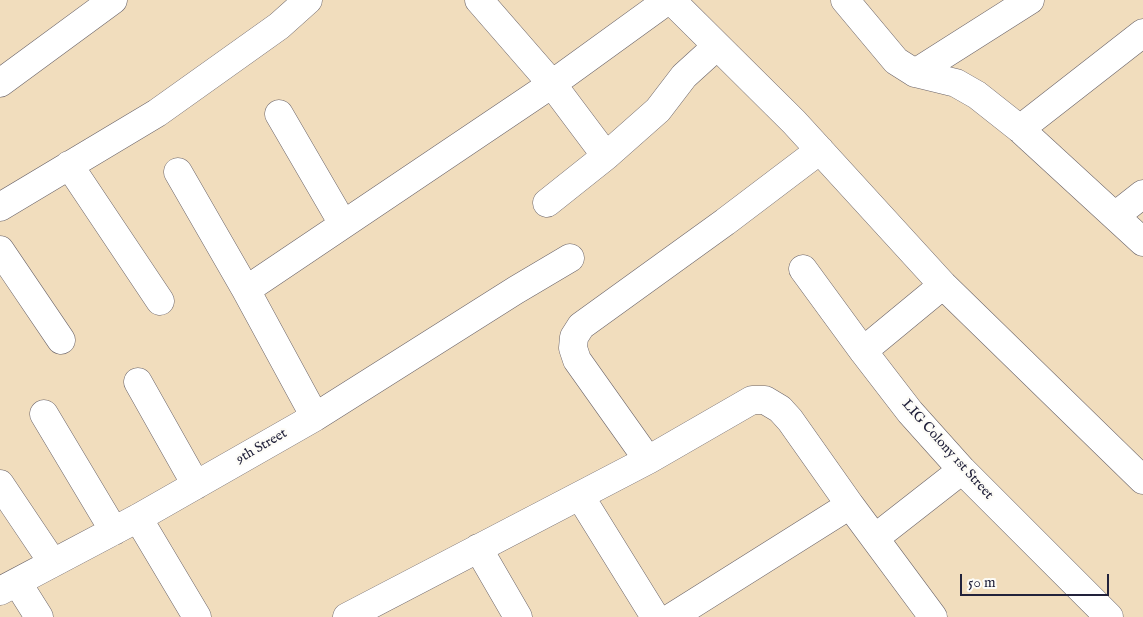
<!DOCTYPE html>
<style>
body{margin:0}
#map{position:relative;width:1143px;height:617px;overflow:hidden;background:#f1ddbd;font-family:"IM FELL English",serif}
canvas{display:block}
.scale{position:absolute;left:960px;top:574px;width:149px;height:22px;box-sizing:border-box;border:2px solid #22223b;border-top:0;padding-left:6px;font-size:15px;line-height:18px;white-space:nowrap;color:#22223b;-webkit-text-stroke:4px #fdfcf7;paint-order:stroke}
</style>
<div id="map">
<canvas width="1143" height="617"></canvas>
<div class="scale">50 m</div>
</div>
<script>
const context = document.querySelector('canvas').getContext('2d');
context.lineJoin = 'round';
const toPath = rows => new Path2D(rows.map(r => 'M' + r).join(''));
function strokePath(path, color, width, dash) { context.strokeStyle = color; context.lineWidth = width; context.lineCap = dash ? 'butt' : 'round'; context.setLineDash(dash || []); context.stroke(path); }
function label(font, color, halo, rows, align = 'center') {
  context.font = font + ' "IM FELL English",serif'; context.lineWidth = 4.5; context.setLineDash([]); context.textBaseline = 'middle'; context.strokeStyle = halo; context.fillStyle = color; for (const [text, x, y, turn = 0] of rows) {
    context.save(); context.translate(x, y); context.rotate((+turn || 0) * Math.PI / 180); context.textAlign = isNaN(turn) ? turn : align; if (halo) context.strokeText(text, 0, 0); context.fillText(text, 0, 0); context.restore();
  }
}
const minor = toPath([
 [479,0,552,84,606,156],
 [671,0,794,122,943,285,1143,480],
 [845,0,896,61,915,73,956,83,977,95,1020,129,1143,242],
 [915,73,1030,0],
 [0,83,113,0],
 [279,114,343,224],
 [1020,129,1143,33],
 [69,165,160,301],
 [178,172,246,290,315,417],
 [547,203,606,156,658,110,684,76,717,46],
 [0,207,157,113,279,26,308,0],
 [1115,216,1143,194],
 [0,250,61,340],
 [803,269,863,351,910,412,962,470,1109,617],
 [246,290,552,84,668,0],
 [863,351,943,285],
 [138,382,196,485],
 [44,414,114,531],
 [648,460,752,400,765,400,780,409,790,420,850,505,933,617],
 [0,484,53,563],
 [580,496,655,617],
 [138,518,197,617],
 [875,538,962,470],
 [478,548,518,617],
 [17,582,39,617],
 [0,591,138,518,315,417,516,290,570,258],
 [347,617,648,460,577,360,573,348,574,337,581,326,725,222,820,150],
 [672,617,850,505]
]);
const streetNames = [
 ["9th Street",262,447,-30],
 ["LIG Colony 1st Street",947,450,48]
];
strokePath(minor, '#6a6368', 29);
strokePath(minor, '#fff', 28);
label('14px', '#22223b', '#fdfcf7', streetNames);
</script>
